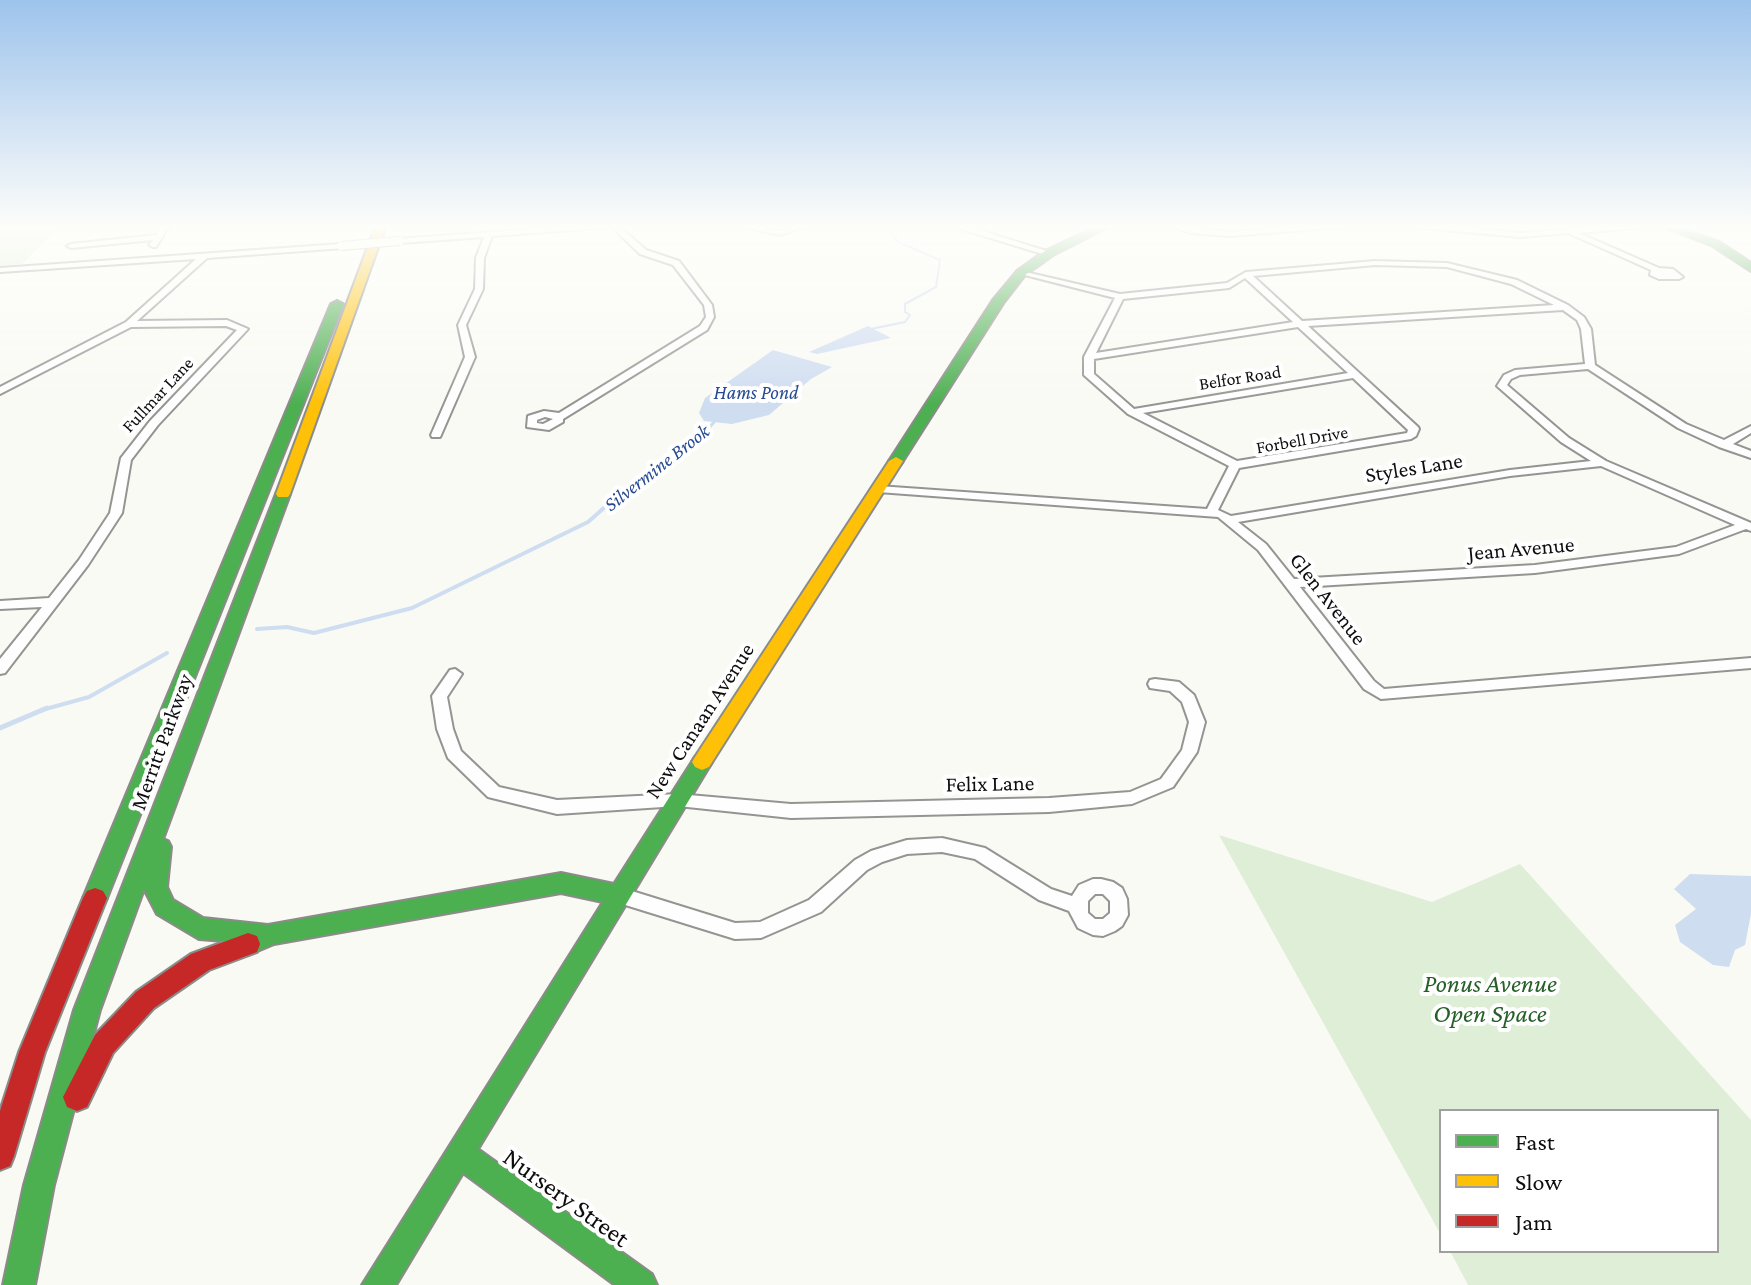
<!DOCTYPE html>
<style>
body{margin:0}
#map{position:relative;width:1751px;height:1285px;overflow:hidden;background:#fafaf5;font-family:"Crimson Pro",serif}
canvas{display:block}
.legend{position:absolute;left:1439px;top:1109px;width:280px;height:144px;box-sizing:border-box;background:#fff;border:2px solid #9f9f9f;margin:0;padding:10px 14px;list-style:none;font-size:24px;color:#0e0e0e}
.legend li{display:flex;align-items:center;gap:16px;height:40px}
.legend b{width:40px;border:2px solid #9f9f9f}
</style>
<div id="map">
<canvas width="1751" height="1285"></canvas>
<ul class="legend">
<li><b style="height:10px;background:#4caf50"></b>Fast</li>
<li><b style="height:10px;background:#ffc107"></b>Slow</li>
<li><b style="height:10px;background:#c62828"></b>Jam</li>
</ul>
</div>
<script>
const context = document.querySelector('canvas').getContext('2d');
context.lineJoin = 'round';
function fillPath(path, color) { context.fillStyle = color; context.fill(path, 'evenodd'); }
const toPath = rows => new Path2D(rows.map(r => 'M' + r).join(''));
function strokePath(path, color, width, dash) { context.strokeStyle = color; context.lineWidth = width; context.lineCap = dash ? 'butt' : 'round'; context.setLineDash(dash || []); context.stroke(path); }
function label(font, color, halo, rows, align = 'center') {
  context.font = font + ' "Crimson Pro",serif'; context.lineWidth = 8; context.setLineDash([]); context.textBaseline = 'middle'; context.strokeStyle = halo; context.fillStyle = color; for (const [text, x, y, turn = 0] of rows) {
    context.save(); context.translate(x, y); context.rotate((+turn || 0) * Math.PI / 180); context.textAlign = isNaN(turn) ? turn : align; if (halo) context.strokeText(text, 0, 0); context.fillText(text, 0, 0); context.restore();
  }
}
const green = toPath([
 [0,225,61,225,22,264,0,266],
 [1219,835,1432,902,1520,864,1751,1120,1751,1285,1468,1285,1450,1251,1717,1251,1717,1111,1441,1111,1441,1235]
]);
const water = toPath([
 [868,326,891,338,817,354,809,352],
 [773,350,832,367,811,379,769,415,732,424,704,421,699,413,705,398],
 [1690,874,1751,876,1751,914,1745,945,1735,950,1729,967,1713,965,1680,942,1675,925,1696,909,1674,889]
]);
const streamFar3 = toPath([
 [866,330,905,322,910,315,905,312,905,304,936,287,940,260,898,242,887,225]
]);
const streamFar2 = toPath([
 [602,509,626,488,702,436,715,421]
]);
const streamFar1 = toPath([
 [257,629,287,627,314,633,412,608,588,522,605,507],
 [42,710,89,697,167,653]
]);
const stream = toPath([
 [0,728,47,708]
]);
const street = toPath([
 [162,225,170,225,156,247,153,247,149,245,153,240,71,248,67,246,71,244,156,235,162,225],
 [586,225,618,225,646,250,679,261,712,305,714,317,707,330,563,419,563,422,549,430,527,427,528,416,544,411,559,413,700,326,706,317,704,305,673,265,640,254,612,227,492,236,484,258,483,289,466,325,475,357,441,435,440,437,432,437,431,435,465,357,458,325,475,289,476,258,484,237,400,243,397,243,397,239,586,225],
 [545,417,553,419,543,424,537,423,537,420,545,417],
 [734,225,749,225,780,231,799,225,810,225,780,235,734,225],
 [1167,225,1229,232,1317,225,1348,225,1344,227,1229,236,1191,233,1167,225],
 [1408,225,1435,225,1520,233,1620,225,1651,225,1647,227,1579,233,1659,268,1673,269,1683,277,1679,279,1659,279,1650,275,1651,270,1568,233,1520,237,1412,227,1408,225],
 [984,226,982,231,1053,253,1046,255,961,229,965,227,984,226],
 [341,244,344,244,344,248,207,258,137,321,227,320,248,329,158,425,131,460,122,513,88,565,5,673,0,674,0,659,42,607,0,609,0,601,49,598,79,560,110,513,121,458,150,421,237,330,226,326,131,327,0,394,0,387,126,322,196,259,0,272,0,268,341,244],
 [1375,261,1447,263,1517,280,1568,305,1584,317,1591,329,1595,365,1686,424,1724,440,1751,426,1751,433,1733,444,1751,451,1751,458,1719,447,1678,428,1588,369,1520,375,1511,379,1507,385,1569,438,1606,461,1751,523,1751,531,1746,529,1679,554,1535,573,1300,587,1374,681,1384,689,1751,658,1751,668,1381,699,1364,689,1258,550,1218,517,878,492,872,489,878,486,1207,509,1229,466,1128,414,1084,375,1084,357,1115,298,1017,273,1021,271,1120,294,1227,283,1246,272,1375,261],
 [1375,265,1447,267,1511,284,1554,305,1302,321,1253,276,1375,265],
 [1245,278,1293,322,1096,353,1123,299,1229,288,1245,278],
 [1563,310,1577,320,1581,329,1585,364,1515,370,1504,375,1497,386,1561,442,1591,461,1510,470,1231,516,1218,510,1239,468,1411,439,1416,436,1419,429,1418,427,1308,326,1563,310],
 [1298,327,1348,373,1134,409,1094,374,1094,359,1298,327],
 [1353,378,1408,430,1407,433,1237,461,1143,413,1353,378],
 [1601,466,1735,525,1676,547,1535,565,1294,579,1266,544,1238,522,1510,476,1601,466],
 [455,669,462,674,447,697,453,729,461,751,499,787,557,800,678,794,791,804,1049,798,1130,792,1161,779,1182,750,1189,722,1182,702,1170,691,1150,688,1148,684,1150,680,1155,679,1179,682,1194,695,1205,722,1197,752,1173,787,1132,804,1049,812,791,818,678,806,557,814,488,797,448,758,437,729,432,696,450,670,455,669],
 [942,838,985,848,1051,889,1072,896,1079,885,1093,879,1101,879,1113,882,1122,888,1127,899,1128,915,1122,926,1115,931,1103,936,1093,935,1078,928,1069,911,1039,900,975,859,942,852,907,854,882,862,867,870,821,912,761,938,735,939,619,903,613,900,610,895,613,890,619,887,735,923,760,922,809,900,855,860,871,851,907,840,942,838],
 [1095,894,1103,894,1110,901,1110,913,1103,919,1095,919,1088,913,1088,901,1095,894]
]);
const fast = toPath([
 [1100,225,1112,225,1053,255,1025,275,1004,302,901,464,891,464,889,461,993,300,1017,271,1045,251,1100,225],
 [1658,225,1672,225,1719,242,1751,263,1751,271,1713,246,1658,225],
 [337,301,343,304,107,898,103,905,95,908,87,905,83,898,331,304,337,301],
 [283,490,290,494,163,839,168,841,171,847,167,887,173,900,203,918,268,925,561,873,614,884,695,757,702,754,709,757,712,762,709,767,478,1149,652,1274,657,1285,615,1285,463,1173,396,1285,362,1285,603,902,561,893,274,944,248,955,239,952,237,942,199,939,157,914,144,889,100,1010,54,1185,35,1285,3,1285,24,1185,74,1010,276,494,283,490]
]);
const slow = toPath([
 [376,225,386,225,290,494,288,497,278,497,276,494,376,225],
 [896,457,903,461,709,767,702,770,695,767,692,762,695,757,889,461,896,457]
]);
const jam = toPath([
 [95,888,103,891,107,898,45,1052,14,1156,10,1166,0,1170,0,1111,19,1052,83,898,87,891,95,888],
 [248,933,257,936,260,944,257,952,209,970,154,1008,113,1053,87,1107,77,1111,67,1107,63,1097,95,1035,136,992,191,954,248,933]
]);
const streetBridge = toPath([
 [341,246,400,241]
]);
const farStreetnames = [
 ["Belfor Road",1240,378,-9],
 ["Fullmar Lane",158,395,-47],
 ["Forbell Drive",1302,440,-10]
];
const farWaternames = [
 ["Hams Pond",756,393],
 ["Silvermine Brook",657,468,-38]
];
const streetNames = [
 ["Styles Lane",1414,468,-9],
 ["Jean Avenue",1521,549,-5],
 ["Glen Avenue",1328,599,52],
 ["New Canaan Avenue",700,721,-57],
 ["Merritt Parkway",162,742,-70],
 ["Felix Lane",990,784,-1]
];
const nearParknames = [
 ["Ponus Avenue",1490,984],
 ["Open Space",1490,1014]
];
const nearStreetnames = [
 ["Nursery Street",566,1198,36]
];
fillPath(green, '#dfeed7');
fillPath(water, '#cfddf1');
strokePath(streamFar3, '#cfddf1', 2);
strokePath(streamFar2, '#cfddf1', 3);
strokePath(streamFar1, '#cfddf1', 4);
strokePath(stream, '#cfddf1', 5);
strokePath(street, '#949492', 4);
strokePath(fast, '#8b8b89', 4);
strokePath(slow, '#8b8b89', 4);
strokePath(jam, '#8b8b89', 4);
fillPath(street, '#fefefe');
fillPath(fast, '#4caf50');
fillPath(slow, '#ffc107');
fillPath(jam, '#c62828');
strokePath(streetBridge, '#949492', 10, []);
strokePath(streetBridge, '#fefefe', 8);
const sky = context.createLinearGradient(0, 0, 0, 405);
sky.addColorStop(0, '#9ec4ec');
sky.addColorStop(0.56, '#fdfdfa');
sky.addColorStop(1, '#fdfdfa00');
context.fillStyle = sky;
context.fillRect(0, 0, 1751, 405);
label('18px', '#0e0e0e', '#fff', farStreetnames);
label('italic 20px', '#264a92', '#fff', farWaternames);
label('22px', '#0e0e0e', '#fff', streetNames);
label('italic 26px', '#265f28', '#fff', nearParknames);
label('26px', '#0e0e0e', '#fff', nearStreetnames);
</script>
